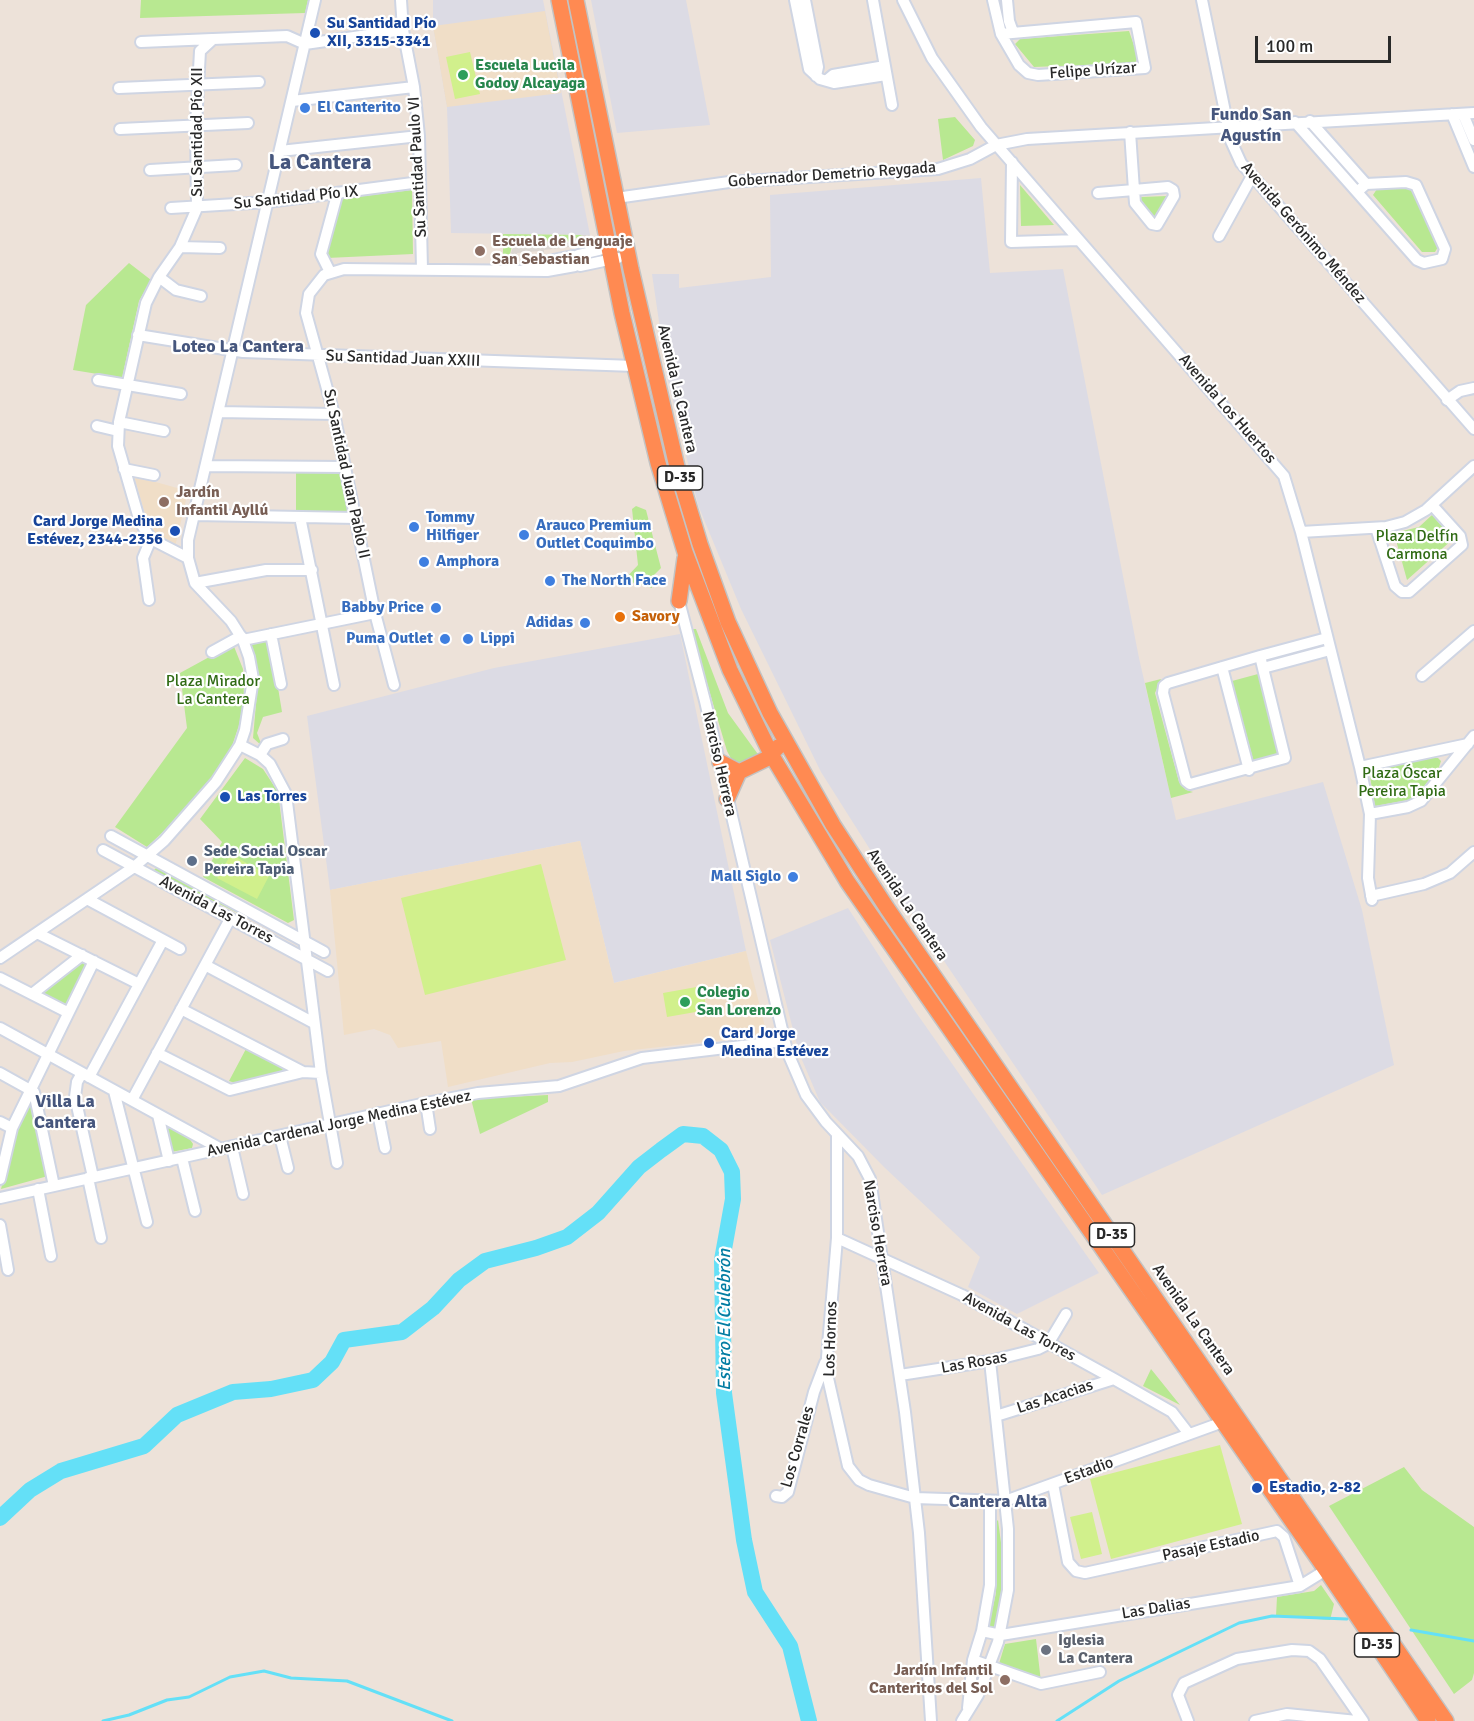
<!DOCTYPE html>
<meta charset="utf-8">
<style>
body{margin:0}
#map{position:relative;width:1474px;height:1721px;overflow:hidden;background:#ede2d9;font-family:Signika,sans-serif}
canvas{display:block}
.scale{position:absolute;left:1255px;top:36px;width:136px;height:27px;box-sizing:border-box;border:3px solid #292929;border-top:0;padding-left:8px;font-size:18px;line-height:21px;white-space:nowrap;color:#292929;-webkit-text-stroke:4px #fff;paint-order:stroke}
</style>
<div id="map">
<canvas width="1474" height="1721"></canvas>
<div class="scale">100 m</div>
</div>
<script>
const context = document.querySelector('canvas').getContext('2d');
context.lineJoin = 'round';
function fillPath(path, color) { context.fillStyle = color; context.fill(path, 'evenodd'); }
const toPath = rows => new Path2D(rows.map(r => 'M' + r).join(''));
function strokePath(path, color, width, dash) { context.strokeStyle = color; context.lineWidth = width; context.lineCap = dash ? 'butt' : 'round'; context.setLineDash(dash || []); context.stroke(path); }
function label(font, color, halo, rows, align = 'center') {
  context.font = font + ' Signika,sans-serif'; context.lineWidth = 4.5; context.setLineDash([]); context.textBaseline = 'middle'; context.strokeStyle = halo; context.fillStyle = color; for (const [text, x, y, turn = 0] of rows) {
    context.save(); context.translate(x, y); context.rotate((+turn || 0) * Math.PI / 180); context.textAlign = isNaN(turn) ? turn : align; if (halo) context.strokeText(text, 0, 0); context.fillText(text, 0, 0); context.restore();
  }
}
const industrial = toPath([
 [433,0,543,0,590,235,451,233,447,107,433,26],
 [591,0,686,0,710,125,617,133],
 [981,178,990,273,1063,269,1139,658,1176,820,1323,782,1362,910,1394,1065,1102,1195,890,881,821,772,741,609,698,505,667,376,652,274,679,274,679,288,771,277,770,195],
 [680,634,746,951,614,983,580,841,330,890,307,716,494,668],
 [848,908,915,1011,1099,1273,1017,1314,968,1287,980,1257,885,1168,820,1102,799,1053,770,940]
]);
const education = toPath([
 [545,11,561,93,447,107,433,26],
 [134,476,188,491,175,547,154,534,147,521],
 [580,841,614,983,746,951,767,1035,624,1051,572,1062,550,1063,448,1087,441,1041,398,1048,390,1035,374,1029,344,1035,330,890]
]);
const green = toPath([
 [141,0,308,0,305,13,140,18],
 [1129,31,1138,57,1135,63,1034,67,1015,44,1020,39],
 [955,117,975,140,973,146,943,160,938,119],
 [1020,185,1054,225,1021,226],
 [1410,186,1414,190,1438,247,1435,252,1422,252,1373,195,1377,189],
 [412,190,413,254,327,258,326,251,340,199],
 [1167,196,1154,219,1140,201,1141,197],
 [503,234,583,235,582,238,567,242,512,245,509,259,503,260],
 [129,263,151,280,139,301,122,378,73,370,86,305],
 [340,470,349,513,296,512,296,473],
 [636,506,646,510,661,568,651,578,652,588,624,580,638,565,632,509],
 [1432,515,1453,539,1407,580,1394,533,1419,527],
 [691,629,696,629,728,713,760,757,736,768,727,751],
 [270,639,282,712,263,717,257,733,262,746,253,738,258,681,251,642],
 [233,644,243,669,244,698,239,725,230,752,198,799,147,847,115,827,187,728,180,673],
 [1258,674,1280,756,1254,763,1232,681],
 [1161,679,1155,693,1179,782,1186,790,1193,792,1171,798,1145,683],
 [245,758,263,769,278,792,294,920,288,923,203,877,222,842,200,819],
 [1432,758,1438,758,1441,761,1439,767,1414,799,1375,806,1369,771],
 [157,867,296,942,157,873,154,870],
 [83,960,89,962,65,1008,38,994],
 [247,1047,283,1067,282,1074,241,1085,229,1081],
 [548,1095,548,1102,480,1134,471,1099],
 [31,1103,34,1105,48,1176,1,1189,18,1124,27,1104],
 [166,1126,189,1138,193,1144,192,1148,171,1152],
 [1151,1369,1180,1405,1143,1386],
 [1404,1467,1422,1490,1474,1527,1474,1673,1472,1680,1454,1694,1329,1506],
 [998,1520,1005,1573,1000,1630,992,1630,989,1624,996,1593,996,1522],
 [1321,1585,1334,1604,1330,1620,1276,1616,1277,1597,1314,1591],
 [1036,1639,1041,1682,998,1667,1005,1644]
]);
const pitch = toPath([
 [470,52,480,94,455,99,446,57],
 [231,854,269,876,257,899,217,878],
 [541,864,566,960,425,995,401,898],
 [702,986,707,1010,667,1017,663,993],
 [1220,1445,1242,1524,1111,1559,1090,1479],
 [1092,1512,1102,1554,1081,1559,1070,1517]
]);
const plaza = toPath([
 [583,235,590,235,577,246,544,250,544,254,537,255,539,251,517,253,517,260,509,259,515,241,567,242]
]);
const stream = toPath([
 [1411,1630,1474,1641],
 [103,1721,129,1715,167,1700,189,1697,230,1677,264,1671,291,1678,347,1681,452,1721],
 [1057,1721,1119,1681,1239,1623,1272,1616,1347,1619]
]);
const river = toPath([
 [0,1518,30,1490,61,1471,144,1446,177,1415,233,1392,271,1389,313,1380,332,1362,344,1340,402,1332,433,1308,459,1280,485,1261,536,1248,567,1237,598,1213,639,1167,661,1150,683,1134,703,1136,721,1150,732,1172,733,1199,722,1260,724,1393,744,1540,755,1592,790,1646,809,1721]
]);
const minor = toPath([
 [401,0,403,30,414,87,419,136,422,269],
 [795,0,809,69,820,79,834,83,886,75],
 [805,0,818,67,816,76],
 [873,0,892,105],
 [903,0,932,58,981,127,1284,476,1301,532,1360,767,1370,814,1368,878,1372,900],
 [993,0,1001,34,1019,65,1028,73,1038,75,1145,68,1136,22,1001,34],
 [1007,0,1009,21,1013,32],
 [1202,0,1231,141,1241,163,1474,429],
 [141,42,212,39],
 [827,80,833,75,885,66],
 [119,88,259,82],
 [292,101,414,87],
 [1452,114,1474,167],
 [1463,114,1474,140],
 [1310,121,1366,184],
 [1295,122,1357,192,1417,260,1424,263,1442,259,1445,249,1416,185,1406,182,1366,184,1357,192],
 [120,129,248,123],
 [280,151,419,136],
 [1012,162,1011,242,1079,240],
 [150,170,236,165],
 [1098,193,1134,190,1168,187,1173,190,1174,196,1157,225,1152,224,1135,203,1134,190,1130,132],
 [616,198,729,182,938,169,970,159,996,145,1027,139,1474,113],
 [171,208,268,202,420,182],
 [1219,236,1252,176],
 [180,247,220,248],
 [578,255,616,246],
 [528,265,573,256],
 [580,266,618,258],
 [330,272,321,254,337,195],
 [159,277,176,290,201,296],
 [138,335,243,352,634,366],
 [98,380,181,394],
 [1447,400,1460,391,1474,388],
 [218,412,334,414],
 [119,422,164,431],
 [97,426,118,431],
 [206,466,346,467],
 [124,469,154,475],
 [194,515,356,518],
 [300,517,334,685],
 [1376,528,1395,586,1402,592,1409,592,1462,545,1460,536,1432,505],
 [1301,532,1386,527,1405,522,1426,510,1474,466],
 [188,558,151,539,140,522,118,446,119,422,146,303,159,277,180,247,197,208,196,125,200,51,213,39,287,36,305,44,403,30],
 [195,583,266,570,312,570],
 [149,600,143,558,151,539],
 [679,601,705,701,787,1051,806,1095,826,1122,858,1156,870,1179,905,1412,919,1533,931,1721],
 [271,634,281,684],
 [243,640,375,613],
 [212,652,241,636],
 [1260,656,1285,758,1190,784,1186,781,1163,693,1164,686,1168,683,1260,656],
 [1260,656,1327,638],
 [1222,667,1249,770],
 [1263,668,1330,650],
 [1422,676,1474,631],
 [394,685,375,613,334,414,306,313,309,294,324,275,344,269,547,271,575,266],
 [240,745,260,755,270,764,286,794,321,1073,337,1163],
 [260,755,267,744,283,739],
 [1360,767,1468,744],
 [1370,814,1408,807,1421,801,1474,736],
 [111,836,324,952],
 [103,850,328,971],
 [1371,896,1424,884,1450,873,1474,852],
 [87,899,180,949],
 [37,933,139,984],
 [0,958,134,867,164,841,216,782,240,745,245,730,253,679,249,657,243,640,231,621,195,583,188,558,188,540,315,0],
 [205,965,314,1023],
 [0,978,67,1012],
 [32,994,82,955],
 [181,1009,303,1072],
 [0,1028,221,1149],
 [157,1053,230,1090,303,1072,321,1073],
 [0,1073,34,1092,54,1186],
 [82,1073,77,1082,75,1097,93,1177],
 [89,1077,163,940],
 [114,1091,147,1222],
 [132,1100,230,919],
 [426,1103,430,1129],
 [378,1113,385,1148],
 [158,1115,169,1161],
 [0,1122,12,1128],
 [837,1134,837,1238,827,1357,828,1378,848,1466,859,1480,869,1485,915,1498,1005,1501,1223,1422],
 [280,1136,288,1168],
 [232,1147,243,1194],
 [182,1158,195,1211],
 [88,1178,101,1238],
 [0,1179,12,1128,94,961],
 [38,1189,51,1256],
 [0,1198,426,1103,478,1093,559,1086,642,1058,784,1041],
 [0,1225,8,1270],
 [837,1238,962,1295,1114,1379,1172,1412,1189,1434],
 [900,1375,990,1361,1038,1349,1048,1344,1066,1314],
 [996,1416,1114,1379],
 [1053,1484,1068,1562,1076,1571,1085,1573,1277,1531,1284,1537,1300,1586],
 [776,1496,782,1497,788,1492,814,1392,825,1363],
 [982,1631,1001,1635,1300,1586,1326,1570],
 [973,1660,1041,1684,1100,1672],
 [968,1708,973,1660,982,1631,990,1585,990,1501],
 [962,1721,978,1695,998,1642,1008,1590,1008,1529,990,1361],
 [1188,1721,1178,1695,1184,1683,1237,1659,1292,1650,1309,1651,1320,1659,1363,1721],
 [1255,1721,1287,1714,1357,1721]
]);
const highway = toPath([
 [559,0,622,313,658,463,685,552,730,670,771,754,847,881,1326,1570,1428,1721],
 [576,0,631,269,678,471,700,544,728,622,770,713,833,825,887,908,1446,1721],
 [679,601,685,558],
 [720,762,739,772],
 [727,799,739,772,766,759,778,747]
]);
const markers = [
 [315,33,6,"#1a4fb4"],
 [463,75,6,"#2e9e5b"],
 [305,108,6,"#3f7fe0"],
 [480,251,6,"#8d6e63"],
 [164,502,6,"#8d6e63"],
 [414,527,6,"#3f7fe0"],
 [175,531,6,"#1a4fb4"],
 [524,535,6,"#3f7fe0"],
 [424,562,6,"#3f7fe0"],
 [550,581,6,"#3f7fe0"],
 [436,608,6,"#3f7fe0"],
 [620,617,6,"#e8710a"],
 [585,623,6,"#3f7fe0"],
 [445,639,6,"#3f7fe0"],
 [468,639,6,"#3f7fe0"],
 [225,797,6,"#1a4fb4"],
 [192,861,6,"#5c6f8a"],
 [793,877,6,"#3f7fe0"],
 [685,1002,6,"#2e9e5b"],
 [709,1043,6,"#1a4fb4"],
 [1257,1488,6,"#1a4fb4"],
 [1046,1650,6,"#6b7280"],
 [1005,1680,6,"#8d6e63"]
];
const shields = [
 [680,478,45],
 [1112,1235,45],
 [1377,1645,45]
];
const shieldNames = [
 ["D-35",680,478],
 ["D-35",1112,1235],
 ["D-35",1377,1645]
];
const transitNames = [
 ["Su Santidad Pío",327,24],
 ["XII, 3315-3341",327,42],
 ["Card Jorge Medina",163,522,"right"],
 ["Estévez, 2344-2356",163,540,"right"],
 ["Las Torres",237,797],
 ["Card Jorge",721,1034],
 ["Medina Estévez",721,1052],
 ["Estadio, 2-82",1269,1488]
];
const leisureNames = [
 ["Escuela Lucila",475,66],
 ["Godoy Alcayaga",475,84],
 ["Colegio",697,993],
 ["San Lorenzo",697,1011]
];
const streetNames = [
 ["Felipe Urízar",1093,71,-4],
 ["Su Santidad Pío XII",198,132,-90],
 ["Su Santidad Paulo VI",418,167,-93],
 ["Gobernador Demetrio Reygada",832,175,-4],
 ["Su Santidad Pío IX",296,198,-6],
 ["Avenida Gerónimo Méndez",1303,233,49],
 ["Su Santidad Juan XXIII",403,359,2],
 ["Avenida La Cantera",677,389,77],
 ["Avenida Los Huertos",1227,409,49],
 ["Su Santidad Juan Pablo II",346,474,78],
 ["Narciso Herrera",719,764,77],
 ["Avenida La Cantera",907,905,56],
 ["Avenida Las Torres",216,910,28],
 ["Avenida Cardenal Jorge Medina Estévez",339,1124,-12],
 ["Narciso Herrera",877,1233,80],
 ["Avenida La Cantera",1193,1320,55],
 ["Avenida Las Torres",1019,1327,29],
 ["Los Hornos",831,1339,-88],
 ["Las Rosas",974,1363,-10],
 ["Las Acacias",1055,1397,-18],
 ["Los Corrales",798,1447,-74],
 ["Estadio",1089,1471,-20],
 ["Pasaje Estadio",1211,1546,-12],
 ["Las Dalias",1156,1609,-9]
];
const shopNames = [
 ["El Canterito",317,108],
 ["Tommy",426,518],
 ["Hilfiger",426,536],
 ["Arauco Premium",536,526],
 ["Outlet Coquimbo",536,544],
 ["Amphora",436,562],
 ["The North Face",562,581],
 ["Babby Price",424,608,"right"],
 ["Adidas",573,623,"right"],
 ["Puma Outlet",433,639,"right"],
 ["Lippi",480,639],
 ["Mall Siglo",781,877,"right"]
];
const educationNames = [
 ["Escuela de Lenguaje",492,242],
 ["San Sebastian",492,260],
 ["Jardín",176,493],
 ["Infantil Ayllú",176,511],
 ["Jardín Infantil",993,1671,"right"],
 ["Canteritos del Sol",993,1689,"right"]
];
const parkNames = [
 ["Plaza Delfín",1417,537],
 ["Carmona",1417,555],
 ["Plaza Mirador",213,682],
 ["La Cantera",213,700],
 ["Plaza Óscar",1402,774],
 ["Pereira Tapia",1402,792]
];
const foodNames = [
 ["Savory",632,617]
];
const serviceNames = [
 ["Sede Social Oscar",204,852],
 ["Pereira Tapia",204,870]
];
const worshipNames = [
 ["Iglesia",1058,1641],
 ["La Cantera",1058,1659]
];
const neighbourhoodNames = [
 ["Fundo San",1251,115],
 ["Agustín",1251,136],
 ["Loteo La Cantera",238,347],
 ["Villa La",65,1102],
 ["Cantera",65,1123],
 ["Cantera Alta",998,1502]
];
const waterNames = [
 ["Estero El Culebrón",725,1320,-90]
];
const districtNames = [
 ["La Cantera",320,163]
];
fillPath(industrial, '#dcdbe4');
fillPath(education, '#f0dec7');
fillPath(green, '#b8e891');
fillPath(pitch, '#d1f08c');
fillPath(plaza, '#dcd6d1');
strokePath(stream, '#64e0f7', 3);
strokePath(river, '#64e0f7', 16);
strokePath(minor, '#cfd5e3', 14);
strokePath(highway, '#c3c3c3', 18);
strokePath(minor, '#fff', 10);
strokePath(highway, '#ff8a52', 15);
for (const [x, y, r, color] of markers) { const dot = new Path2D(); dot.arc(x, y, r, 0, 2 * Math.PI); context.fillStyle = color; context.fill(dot); strokePath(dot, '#fff', 2); }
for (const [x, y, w] of shields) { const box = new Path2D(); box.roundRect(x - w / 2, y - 12, w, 24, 4.5); context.fillStyle = '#fff'; context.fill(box); strokePath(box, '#292929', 1.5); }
label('bold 15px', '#292929', null, shieldNames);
label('bold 16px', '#164399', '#fff', transitNames, 'left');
label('bold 16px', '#27864d', '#fff', leisureNames, 'left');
label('16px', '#292929', '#fff', streetNames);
label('bold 16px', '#366cbe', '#fff', shopNames, 'left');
label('bold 16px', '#785e54', '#fff', educationNames, 'left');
label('16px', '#306b14', '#fff', parkNames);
label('bold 16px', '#c56008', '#fff', foodNames, 'left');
label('bold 16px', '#4e5e75', '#fff', serviceNames, 'left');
label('bold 16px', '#5b616d', '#fff', worshipNames, 'left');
label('bold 18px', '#46567d', '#fff', neighbourhoodNames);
label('italic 18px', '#037da3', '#fff', waterNames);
label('bold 22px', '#46567d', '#fff', districtNames);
</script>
